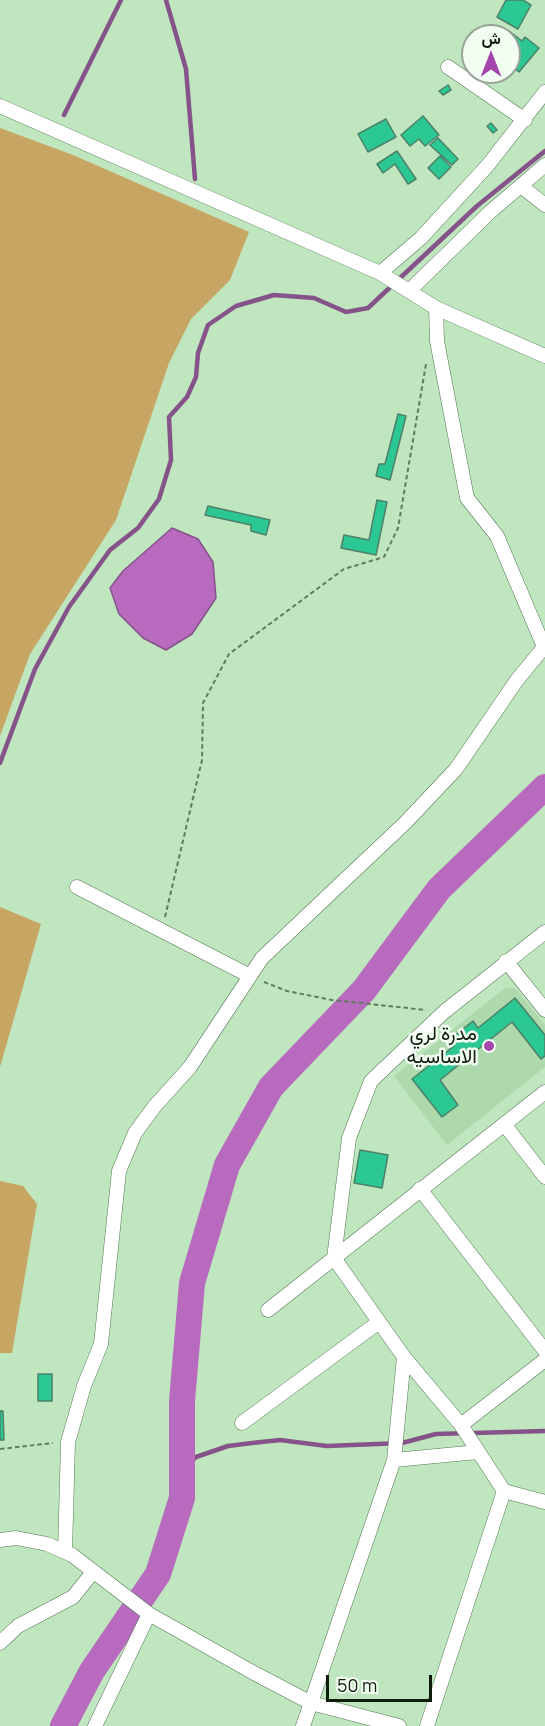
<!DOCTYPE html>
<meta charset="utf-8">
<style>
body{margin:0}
#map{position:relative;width:545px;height:1726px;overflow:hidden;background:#bfe6be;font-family:Manrope,Vazirmatn,sans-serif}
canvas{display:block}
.north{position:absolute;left:461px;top:24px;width:60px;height:60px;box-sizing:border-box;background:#f3fef2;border:2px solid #98a497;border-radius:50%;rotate:0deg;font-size:16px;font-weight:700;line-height:24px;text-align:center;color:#0f1d0f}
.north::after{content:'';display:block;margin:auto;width:21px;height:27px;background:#a545ae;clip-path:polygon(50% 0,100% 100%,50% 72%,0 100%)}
.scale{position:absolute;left:326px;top:1675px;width:106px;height:27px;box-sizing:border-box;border:3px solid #0f1d0f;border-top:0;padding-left:8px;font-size:18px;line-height:21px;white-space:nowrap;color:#0f1d0f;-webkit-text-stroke:4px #f3fef2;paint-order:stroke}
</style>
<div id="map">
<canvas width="545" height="1726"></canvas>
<div class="north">ش</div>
<div class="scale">50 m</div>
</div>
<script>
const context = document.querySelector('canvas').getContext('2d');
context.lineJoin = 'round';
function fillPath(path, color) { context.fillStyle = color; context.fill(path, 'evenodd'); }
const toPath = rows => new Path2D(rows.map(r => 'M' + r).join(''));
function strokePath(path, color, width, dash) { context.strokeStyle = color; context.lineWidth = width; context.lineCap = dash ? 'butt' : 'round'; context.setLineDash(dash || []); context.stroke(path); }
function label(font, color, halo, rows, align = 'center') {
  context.font = font + ' Manrope,Vazirmatn,sans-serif'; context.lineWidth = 5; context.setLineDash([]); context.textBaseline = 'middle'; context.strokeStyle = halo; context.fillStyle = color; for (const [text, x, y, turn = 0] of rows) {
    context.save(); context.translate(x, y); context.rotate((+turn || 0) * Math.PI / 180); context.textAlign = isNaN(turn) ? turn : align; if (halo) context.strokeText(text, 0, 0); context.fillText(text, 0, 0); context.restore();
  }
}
const built = toPath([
 [505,988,515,988,545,1025,545,1067,447,1145,394,1076]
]);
const green = toPath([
 [0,128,73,155,249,232,230,280,191,319,169,363,116,520,30,654,0,736],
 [0,907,41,924,0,1067],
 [0,1181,23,1186,37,1204,12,1353,0,1353]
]);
const water = toPath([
 [172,528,198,539,213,562,216,598,192,634,166,650,143,638,119,614,110,588,123,571,172,528]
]);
const stream = toPath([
 [166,0,186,69,195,179],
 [64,115,121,0],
 [0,763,35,669,69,607,110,550,138,528,159,499,171,460,169,417,187,397,196,377,198,353,208,325,236,306,274,295,314,298,346,312,368,308,477,206,545,151],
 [182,1471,196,1457,228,1446,252,1443,280,1440,327,1446,402,1443,436,1434,545,1431]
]);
const river = toPath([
 [63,1726,92,1671,158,1574,182,1498,182,1401,192,1283,227,1165,271,1087,364,990,439,889,545,787]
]);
const building = toPath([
 [506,0,523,0,531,5,518,29,497,17,506,0],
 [509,31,522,41,525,37,539,48,519,72,509,64,509,57,516,49,509,46,509,36,505,36,509,31],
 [448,85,451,90,443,95,439,91,448,85],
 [423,116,439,135,425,146,419,139,410,146,401,135,423,116],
 [386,119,396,137,368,152,358,134,386,119],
 [491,123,497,130,493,133,487,126,491,123],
 [438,138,458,159,452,165,430,145,438,138],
 [397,151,416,179,408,184,395,164,383,173,377,164,397,151],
 [440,156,451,167,439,179,428,168,440,156],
 [398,414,406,416,390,480,376,476,379,464,385,464,398,414],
 [377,500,387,502,376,555,341,548,344,535,369,540,377,500],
 [208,506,270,520,266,535,251,531,251,525,205,515,208,506],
 [515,998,545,1035,545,1056,541,1059,512,1022,440,1080,458,1105,442,1117,412,1079,454,1046,449,1040,473,1021,478,1028,515,998],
 [360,1150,388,1155,382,1188,354,1183,360,1150],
 [38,1374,52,1374,52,1401,38,1401,38,1374],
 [0,1411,3,1411,4,1440,0,1440,0,1411]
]);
const path = toPath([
 [165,917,202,760,203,703,229,654,344,569,384,557,398,528,426,364],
 [264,982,287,991,332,1000,426,1010],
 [0,1449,53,1443]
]);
const street = toPath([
 [448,67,525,120],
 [0,106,380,273,436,308,545,356],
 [521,186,545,205],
 [380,273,421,238,488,165,545,92],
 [409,291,490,212,545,165],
 [436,308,437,341,467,498,497,536,544,647],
 [77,887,250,976],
 [545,932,444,1012,371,1081,349,1138,334,1258,404,1357,461,1425,504,1491,545,1502],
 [506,961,545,1010],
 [504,1124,545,1177],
 [420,1189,545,1351],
 [268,1310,545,1092],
 [242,1423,379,1322],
 [461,1425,545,1360],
 [394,1460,478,1452],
 [0,1540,16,1538,47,1544,72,1555,149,1614,254,1673,311,1703,399,1726],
 [65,1552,68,1442,84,1386,101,1344,119,1171,135,1133,154,1107,190,1067,262,958,405,823,456,769,517,680,545,646],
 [0,1643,18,1626,73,1597,93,1572],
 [95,1726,149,1614],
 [303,1726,394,1460,404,1357],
 [427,1726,504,1491]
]);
const markers = [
 [489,1046,6,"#a545ae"]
];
const poiNames = [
 ["مدرة لري",477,1034],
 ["الاساسیه",477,1057]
];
fillPath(built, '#aed9ad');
fillPath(green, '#c7a663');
fillPath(water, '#b86abe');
strokePath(water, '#85538a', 1.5);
strokePath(stream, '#85538a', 4.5);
strokePath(river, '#b86abe', 26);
fillPath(building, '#2cc893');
strokePath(building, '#4c8069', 1.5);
strokePath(street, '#547754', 15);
strokePath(path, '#617b61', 2, [4.5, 3]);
strokePath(street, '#fff', 14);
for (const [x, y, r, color] of markers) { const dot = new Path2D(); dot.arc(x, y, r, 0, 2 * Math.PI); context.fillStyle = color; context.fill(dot); strokePath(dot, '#f3fef2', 2); }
label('20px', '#0f1d0f', '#f3fef2', poiNames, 'right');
</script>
